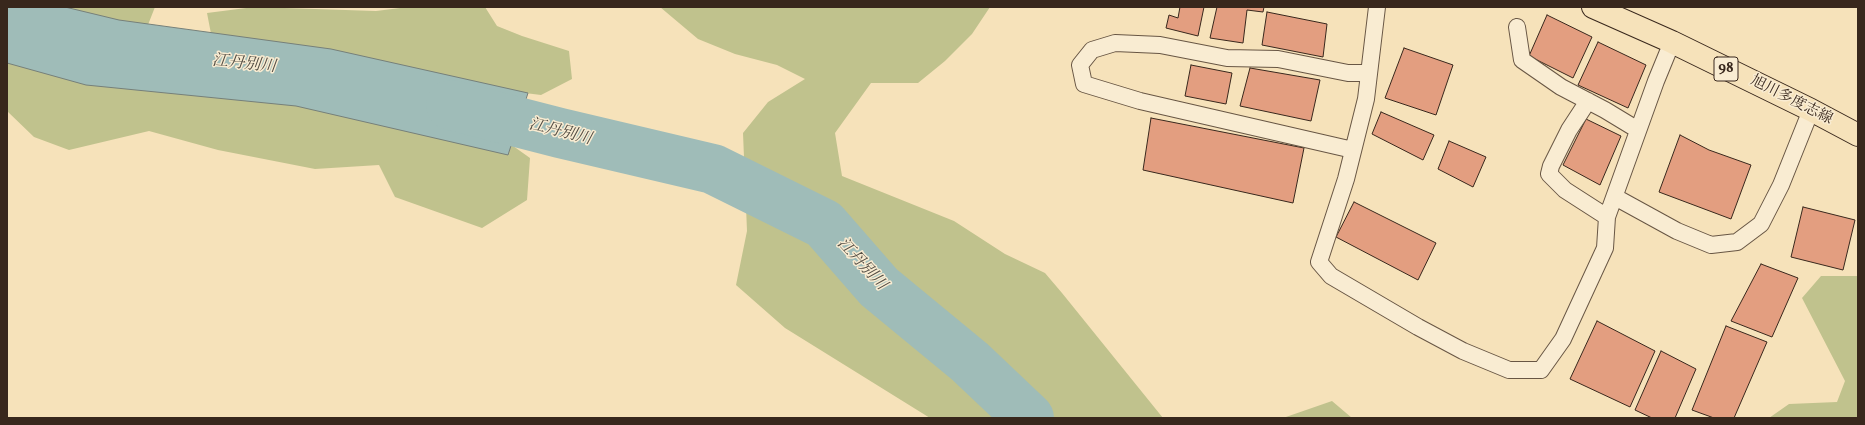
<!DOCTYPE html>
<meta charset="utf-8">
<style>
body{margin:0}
#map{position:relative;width:1865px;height:425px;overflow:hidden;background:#f6e2ba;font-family:Vollkorn,serif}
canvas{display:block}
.frame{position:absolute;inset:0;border:8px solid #38271c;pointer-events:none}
</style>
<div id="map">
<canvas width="1865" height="425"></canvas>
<div class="frame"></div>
</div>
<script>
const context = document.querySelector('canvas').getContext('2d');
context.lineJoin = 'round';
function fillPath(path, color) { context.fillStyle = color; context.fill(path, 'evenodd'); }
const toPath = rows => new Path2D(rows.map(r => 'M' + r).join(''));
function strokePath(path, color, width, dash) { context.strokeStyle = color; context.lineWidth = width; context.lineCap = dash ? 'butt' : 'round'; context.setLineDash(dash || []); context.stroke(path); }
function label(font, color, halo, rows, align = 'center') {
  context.font = font + ' Vollkorn,"Noto Serif JP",serif'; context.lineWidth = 3; context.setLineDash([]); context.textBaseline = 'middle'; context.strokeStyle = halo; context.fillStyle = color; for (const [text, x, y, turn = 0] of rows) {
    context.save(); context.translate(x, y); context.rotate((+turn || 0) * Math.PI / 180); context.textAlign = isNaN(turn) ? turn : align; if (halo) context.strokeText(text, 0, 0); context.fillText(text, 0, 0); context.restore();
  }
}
const green = toPath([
 [7,7,155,7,142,40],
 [254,7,376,11,408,7,485,7,497,26,522,36,569,51,572,79,541,95,429,81,213,44,207,13],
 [660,7,990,7,972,34,945,61,918,83,871,83,835,133,842,176,954,221,1005,254,1045,273,1062,293,1163,418,930,418,785,328,736,285,747,231,743,133,768,102,805,79,777,65,735,54,698,39],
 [7,52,492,131,530,158,527,200,482,228,395,197,379,165,315,169,218,150,149,131,69,150,34,137,7,111],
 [1821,276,1858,276,1858,418,1769,418,1789,404,1837,402,1845,381,1802,298],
 [1332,401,1352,418,1283,418]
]);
const water = toPath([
 [7,7,65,7,119,20,331,49,528,93,508,155,296,106,86,85,7,63,7,7]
]);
const river = toPath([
 [451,105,560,133,713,169,824,224,879,287,970,362,1029,418]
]);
const building = toPath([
 [1180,7,1204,7,1198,36,1166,28,1169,15,1178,18,1180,7],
 [1217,7,1264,7,1263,12,1247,10,1243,43,1210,38,1217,7],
 [1267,12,1327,24,1323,57,1262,45,1267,12],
 [1547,15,1592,37,1573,78,1529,56,1547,15],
 [1598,42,1646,65,1628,108,1578,85,1598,42],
 [1404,48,1453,65,1436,115,1385,98,1404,48],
 [1191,65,1232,73,1226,104,1185,96,1191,65],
 [1250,68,1320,80,1311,121,1240,106,1250,68],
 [1381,112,1434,135,1423,160,1372,134,1381,112],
 [1151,118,1304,148,1293,203,1143,170,1151,118],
 [1586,119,1621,136,1600,185,1563,165,1586,119],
 [1680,135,1709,150,1751,165,1731,219,1659,192,1680,135],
 [1449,141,1486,157,1473,187,1438,169,1449,141],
 [1354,202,1436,243,1418,280,1336,237,1354,202],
 [1803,207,1855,220,1843,270,1791,257,1803,207],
 [1761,264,1798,278,1772,337,1731,321,1761,264],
 [1597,321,1655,351,1630,407,1570,379,1597,321],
 [1726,326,1767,342,1734,418,1714,418,1692,410,1726,326],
 [1661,351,1696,369,1675,418,1652,418,1635,410,1661,351]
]);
const service = toPath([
 [1377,7,1366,99,1346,179,1319,262,1331,276,1418,327,1463,351,1509,370,1541,370,1563,339,1605,248,1607,217,1656,81,1672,42],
 [1517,27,1522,60,1561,87,1605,110,1638,130],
 [1588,101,1569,130,1551,166,1549,174,1565,190,1607,217],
 [1353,150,1140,101,1084,84,1080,65,1092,50,1115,43,1160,45,1227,58,1278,59,1348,73,1369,73],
 [1615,197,1677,231,1711,245,1737,242,1761,224,1781,185,1811,110]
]);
const primary = toPath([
 [1593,7,1672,42,1811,110,1858,135]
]);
const shields = [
 [1726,69,24]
];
const shieldNames = [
 ["98",1726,69]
];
const streetNames = [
 ["旭川多度志線",1791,101,27]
];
const waterNames = [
 ["江丹別川",244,65,6],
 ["江丹別川",560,133,14],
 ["江丹別川",861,265,47]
];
fillPath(green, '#c0c28d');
fillPath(water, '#9fbcb8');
strokePath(water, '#76807a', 1);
strokePath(river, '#9fbcb8', 50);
fillPath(building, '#e39e80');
strokePath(building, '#38271c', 1);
strokePath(service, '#685644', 18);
strokePath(primary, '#38271c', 24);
strokePath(service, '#f9ecd2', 16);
strokePath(primary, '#f6e2ba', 22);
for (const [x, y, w] of shields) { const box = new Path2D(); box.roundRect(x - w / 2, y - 12, w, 24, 3); context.fillStyle = '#f9ecd2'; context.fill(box); strokePath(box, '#38271c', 1); }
label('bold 14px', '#38271c', null, shieldNames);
label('15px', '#38271c', '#f9ecd2', streetNames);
label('italic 16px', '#524c43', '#f9ecd2', waterNames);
</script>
